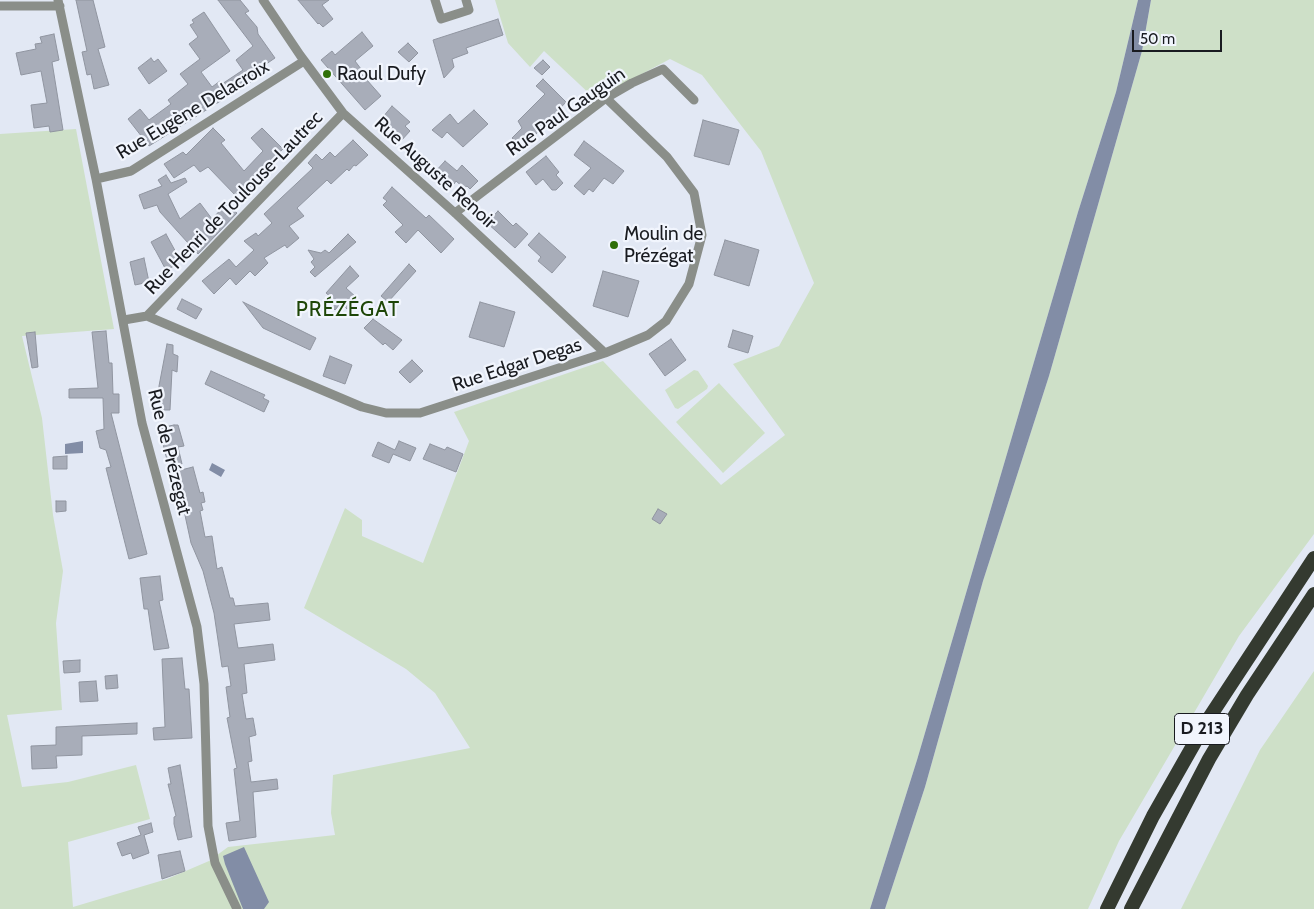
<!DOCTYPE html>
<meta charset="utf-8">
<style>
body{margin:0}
#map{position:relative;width:1314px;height:909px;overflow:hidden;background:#e2e8f4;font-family:Cabin,sans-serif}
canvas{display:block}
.scale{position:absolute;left:1132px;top:30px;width:90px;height:22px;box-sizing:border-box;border:2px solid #191b20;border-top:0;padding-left:6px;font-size:15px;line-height:18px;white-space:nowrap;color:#191b20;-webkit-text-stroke:4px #f1f5fd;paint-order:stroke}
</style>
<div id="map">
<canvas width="1314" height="909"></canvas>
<div class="scale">50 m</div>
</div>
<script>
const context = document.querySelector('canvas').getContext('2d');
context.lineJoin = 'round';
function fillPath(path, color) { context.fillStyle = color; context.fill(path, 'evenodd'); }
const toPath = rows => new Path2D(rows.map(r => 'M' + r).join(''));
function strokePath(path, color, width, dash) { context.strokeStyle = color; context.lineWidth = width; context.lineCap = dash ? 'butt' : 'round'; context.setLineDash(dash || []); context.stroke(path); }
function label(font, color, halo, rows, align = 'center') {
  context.font = font + ' Cabin,sans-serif'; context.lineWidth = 4.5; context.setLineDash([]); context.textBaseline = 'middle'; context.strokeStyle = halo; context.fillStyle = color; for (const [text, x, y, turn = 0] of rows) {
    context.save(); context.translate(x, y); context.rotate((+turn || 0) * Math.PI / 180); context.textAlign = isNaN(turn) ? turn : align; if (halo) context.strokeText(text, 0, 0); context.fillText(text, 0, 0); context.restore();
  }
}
const green = toPath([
 [495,0,1138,0,1116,92,1078,212,917,760,870,909,0,909,0,134,76,129,114,329,22,336,42,418,53,515,63,571,56,623,62,710,7,715,22,787,68,782,136,765,150,819,68,842,73,907,167,879,209,861,228,847,335,835,331,813,333,775,470,748,435,693,406,669,304,608,345,508,362,520,362,536,423,563,469,441,454,412,603,361,721,485,785,435,733,364,779,346,814,283,761,151,702,75,670,59,595,99,544,51,530,67,508,43],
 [1151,0,1314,0,1314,534,1239,636,1119,841,1088,909,885,909,925,787,983,581,1049,376,1142,51],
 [694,370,698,371,708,386,707,389,678,409,675,408,665,390],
 [719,383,765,433,723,473,676,422],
 [1314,671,1314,909,1181,909,1260,750]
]);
const water = toPath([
 [1138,0,1151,0,1142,51,1049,376,983,581,925,787,885,909,870,909,917,760,1078,212,1116,92],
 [83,441,83,453,65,454,65,444],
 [212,463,225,470,221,477,209,470],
 [244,847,269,902,264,909,243,909,225,864,223,856]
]);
const building = toPath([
 [76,0,93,0,105,47,98,49,109,85,94,89,91,74,87,75,82,52,87,51,76,0],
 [218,0,240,0,249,11,245,13,257,27,258,34,275,58,253,73,257,78,149,146,128,119,140,109,149,120,171,104,168,100,188,84,180,74,200,59,189,44,198,37,190,25,194,23,192,20,204,12,230,51,201,72,212,87,220,81,222,84,243,70,236,60,253,46,218,0],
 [298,0,329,0,322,5,333,19,323,27,319,23,318,24,298,0],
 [498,19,503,35,466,48,468,53,452,59,454,67,444,78,433,40,498,19],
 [362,32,373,46,355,61,361,69,359,71,381,96,365,110,321,60,332,51,335,55,362,32],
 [54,34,59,60,52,62,63,130,50,132,49,126,34,128,31,105,47,103,41,71,21,75,16,53,36,49,35,44,42,43,40,37,54,34],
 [408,43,418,53,409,62,398,52,408,43],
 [151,58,154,62,158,59,167,71,149,84,138,68,151,58],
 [543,60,550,67,542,75,534,68,543,60],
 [543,79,566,102,523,148,512,138,522,128,518,121,545,94,536,86,543,79],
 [392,106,410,122,405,126,410,131,400,142,378,123,392,106],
 [474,110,488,124,463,147,447,132,442,138,432,130,450,114,458,124,474,110],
 [703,120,739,130,729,165,694,156,703,120],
 [213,128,225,140,221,143,244,171,263,151,251,138,262,128,283,149,263,168,266,171,238,198,208,167,200,172,194,165,174,178,164,164,183,152,186,155,213,128],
 [353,140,368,155,356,166,354,165,349,171,347,169,331,184,327,180,297,208,304,216,289,226,299,238,287,248,285,245,264,258,268,263,255,276,250,271,236,285,230,278,214,294,202,281,229,259,236,267,254,250,244,241,256,233,258,236,272,223,264,214,313,168,308,163,316,154,322,160,330,152,335,157,353,140],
 [584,141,624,171,613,184,604,178,593,192,589,189,584,195,574,186,591,168,574,155,584,141],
 [546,156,559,172,556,175,563,183,556,190,552,190,543,179,536,185,526,172,546,156],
 [445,161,457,171,462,165,478,181,470,189,467,186,464,188,456,181,454,184,449,180,447,183,435,172,445,161],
 [166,175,171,183,185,178,187,182,168,194,180,219,200,203,212,219,226,204,237,213,198,254,160,212,157,205,144,209,139,195,162,186,158,180,166,175],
 [392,187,426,218,429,215,454,239,441,253,418,230,406,243,395,232,403,225,383,205,387,201,383,198,392,187],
 [498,211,513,226,516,223,528,234,515,248,487,223,498,211],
 [539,233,566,257,552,273,538,261,541,257,528,245,539,233],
 [166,234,178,256,175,258,178,264,166,270,151,242,166,234],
 [348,234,356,242,315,277,310,272,315,267,311,262,314,259,308,250,321,253,325,250,329,253,348,234],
 [725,240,759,250,749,286,714,275,725,240],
 [144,258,149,282,135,285,130,262,144,258],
 [409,264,416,271,388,302,381,296,409,264],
 [350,266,359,276,346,288,357,298,347,309,341,303,335,310,327,302,331,297,326,293,350,266],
 [603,271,639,281,628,317,593,306,603,271],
 [182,299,202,309,196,319,177,309,182,299],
 [243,302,316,338,310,350,263,328,243,302],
 [480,302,515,312,504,347,469,337,480,302],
 [373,319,402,340,393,350,385,343,383,345,364,328,373,319],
 [733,330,753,336,748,353,728,347,733,330],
 [106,331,109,363,112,363,113,394,119,394,119,413,111,413,147,554,129,559,106,468,111,467,106,450,100,448,96,431,104,429,103,398,69,398,69,389,98,388,92,332,106,331],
 [35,332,38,367,32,368,26,333,35,332],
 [671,339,686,360,665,376,649,354,671,339],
 [167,344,173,345,173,354,178,356,177,372,172,370,170,410,159,410,159,386,167,344],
 [330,356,352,365,345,384,323,376,330,356],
 [412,360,423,371,410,383,399,372,412,360],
 [211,371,265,395,263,398,269,401,264,412,205,384,211,371],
 [174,425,178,425,184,446,178,447,182,464,169,468,159,428,174,425],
 [399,441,416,448,410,461,393,454,389,463,372,456,378,442,395,450,399,441],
 [430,444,445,450,447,447,463,454,456,472,423,459,430,444],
 [67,456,67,469,53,469,53,457,67,456],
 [193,467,200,493,203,492,205,502,201,503,203,510,200,511,205,537,212,536,217,569,222,567,230,598,233,598,235,606,268,603,270,620,234,624,238,648,273,644,275,660,244,664,247,693,242,694,246,719,253,718,256,735,249,737,252,761,248,762,251,782,277,779,278,789,253,792,256,837,229,841,226,823,240,821,234,769,237,768,236,764,227,718,230,717,226,687,231,686,228,666,222,667,214,613,203,571,191,543,178,483,177,471,193,467],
 [56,501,66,501,66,511,56,512,56,501],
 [658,509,667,514,660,524,652,519,658,509],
 [160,576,163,600,159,601,169,648,154,650,148,609,144,609,140,578,160,576],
 [182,658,185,689,189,689,192,738,154,740,153,728,165,727,162,659,182,658],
 [80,660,80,672,64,673,63,661,80,660],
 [117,675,118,688,106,689,105,676,117,675],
 [96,681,98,701,80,702,79,682,96,681],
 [137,723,137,734,82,736,82,755,56,756,57,768,32,769,31,746,56,745,56,727,137,723],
 [180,765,192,837,178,840,174,824,174,817,176,816,168,784,171,784,168,768,180,765],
 [151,823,153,832,144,835,149,853,133,859,131,853,122,856,117,843,141,835,138,827,151,823],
 [180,851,185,871,162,879,158,855,180,851]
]);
const minor = toPath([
 [58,0,96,179,142,423,197,627,204,684,208,826,215,863,237,909],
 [263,0,300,55,343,113,455,213,605,353],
 [435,0,441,19,469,10,466,0],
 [0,6,60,6],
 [96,179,131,171,304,61],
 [455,213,606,98,632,83,663,69,694,100],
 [147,316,343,113],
 [124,320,147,316,362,407,386,413,420,413,605,353,648,335,666,321,689,284,702,235,694,193,667,157,606,98]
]);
const trunk = toPath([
 [1107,909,1153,816,1207,721,1314,558],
 [1131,909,1209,759,1247,695,1314,594]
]);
const markers = [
 [327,74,5,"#307008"],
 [614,245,5,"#307008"]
];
const shields = [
 [1202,729,55]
];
const shieldNames = [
 ["D 213",1202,729]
];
const poiNames = [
 ["Raoul Dufy",337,74],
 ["Moulin de",624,234],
 ["Prézégat",624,256]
];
const streetNames = [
 ["Rue Eugène Delacroix",193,110,-31],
 ["Rue Paul Gauguin",566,112,-35],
 ["Rue Auguste Renoir",435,173,42],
 ["Rue Henri de Toulouse-Lautrec",234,203,-46],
 ["Rue Edgar Degas",517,365,-18],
 ["Rue de Prézegat",169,452,76]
];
const quarterNames = [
 ["PRÉZÉGAT",348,310]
];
fillPath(green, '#cee0c8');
fillPath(water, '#828da6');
fillPath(building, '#a8adb9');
strokePath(building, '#9095a0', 1);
strokePath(minor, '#8a8e89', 9);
strokePath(trunk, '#343a30', 14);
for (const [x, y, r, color] of markers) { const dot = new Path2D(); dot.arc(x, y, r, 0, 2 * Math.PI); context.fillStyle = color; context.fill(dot); strokePath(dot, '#f1f5fd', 2); }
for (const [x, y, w] of shields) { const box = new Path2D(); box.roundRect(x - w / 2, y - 15.5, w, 31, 4); context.fillStyle = '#f1f5fd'; context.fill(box); strokePath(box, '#191b20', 1); }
label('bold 18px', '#191b20', null, shieldNames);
label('19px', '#191b20', '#f1f5fd', poiNames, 'left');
label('19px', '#191b20', '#f1f5fd', streetNames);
context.letterSpacing = '1px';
label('21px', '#1e4608', '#f1f5fd', quarterNames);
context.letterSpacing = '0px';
</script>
